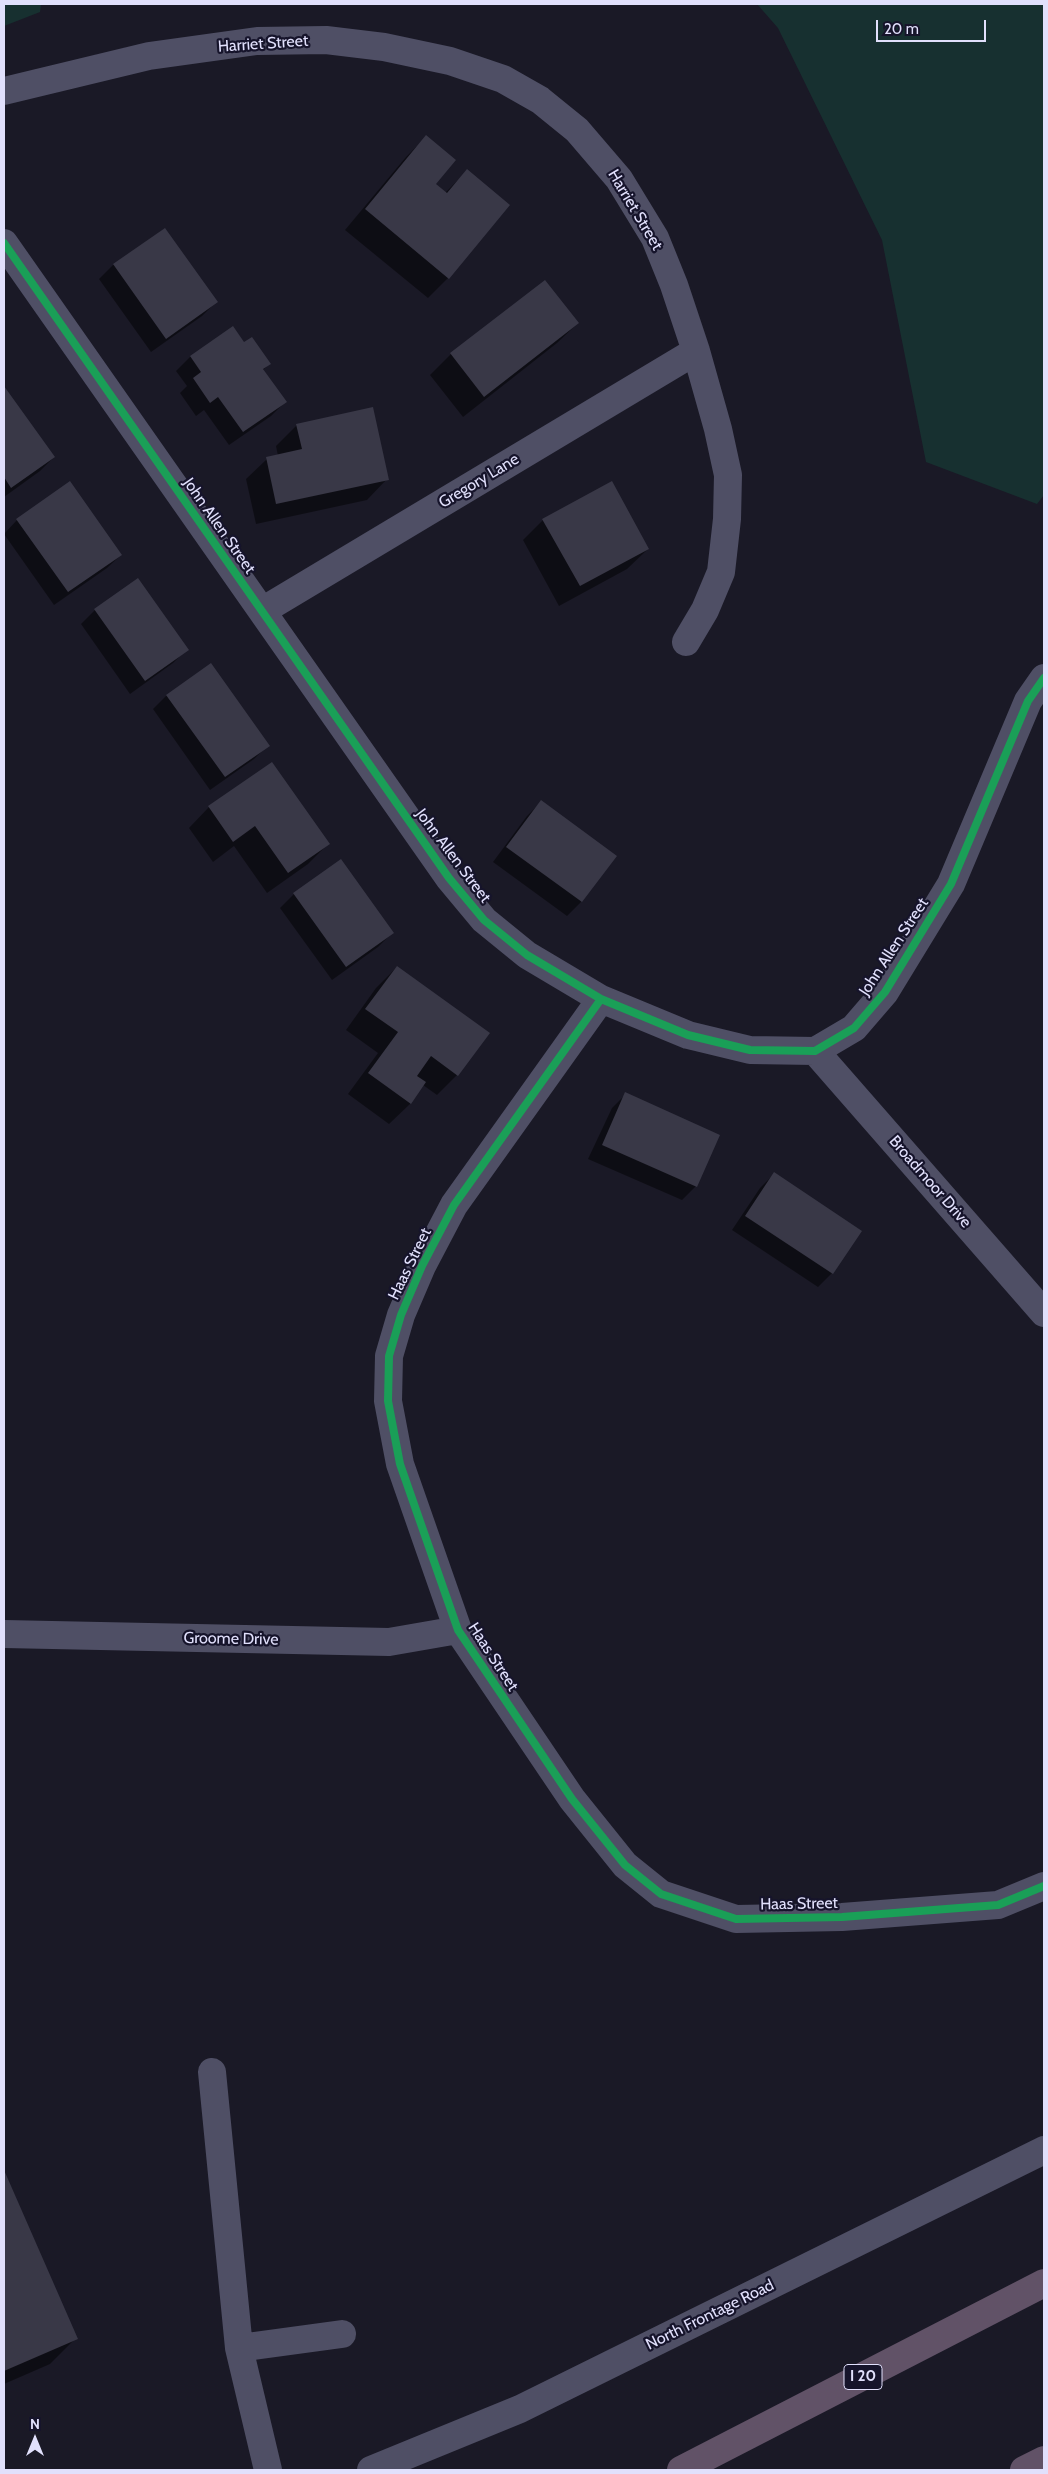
<!DOCTYPE html>
<style>
body{margin:0}
#map{position:relative;width:1048px;height:2474px;overflow:hidden;background:#1a1926;font-family:Cabin,sans-serif}
canvas{display:block}
.frame{position:absolute;inset:0;border:5px solid #e1e0fc;pointer-events:none}
.north{position:absolute;left:10px;top:2414px;width:50px;height:50px;-webkit-text-stroke:4px #16142b;paint-order:stroke;rotate:0deg;font-size:14px;font-weight:700;line-height:20px;text-align:center;color:#e1e0fc}
.north::after{content:'';display:block;margin:auto;width:18px;height:22px;background:#e1e0fc;clip-path:polygon(50% 0,100% 100%,50% 72%,0 100%)}
.scale{position:absolute;left:876px;top:20px;width:110px;height:22px;box-sizing:border-box;border:2px solid #e1e0fc;border-top:0;padding-left:6px;font-size:15px;line-height:18px;white-space:nowrap;color:#e1e0fc;-webkit-text-stroke:4px #16142b;paint-order:stroke}
</style>
<div id="map">
<canvas width="1048" height="2474"></canvas>
<div class="frame"></div>
<div class="north">N</div>
<div class="scale">20 m</div>
</div>
<script>
const context = document.querySelector('canvas').getContext('2d');
context.lineJoin = 'round';
function fillPath(path, color) { context.fillStyle = color; context.fill(path, 'evenodd'); }
const toPath = rows => new Path2D(rows.map(r => 'M' + r).join(''));
function strokePath(path, color, width, dash) { context.strokeStyle = color; context.lineWidth = width; context.lineCap = dash ? 'butt' : 'round'; context.setLineDash(dash || []); context.stroke(path); }
function label(font, color, halo, rows, align = 'center') {
  context.font = font + ' Cabin,sans-serif'; context.lineWidth = 4.5; context.setLineDash([]); context.textBaseline = 'middle'; context.strokeStyle = halo; context.fillStyle = color; for (const [text, x, y, turn = 0] of rows) {
    context.save(); context.translate(x, y); context.rotate((+turn || 0) * Math.PI / 180); context.textAlign = isNaN(turn) ? turn : align; if (halo) context.strokeText(text, 0, 0); context.fillText(text, 0, 0); context.restore();
  }
}
const green = toPath([
 [4,4,41,4,40,12,4,26],
 [757,4,1044,4,1044,495,1037,504,926,462,882,240,778,28]
]);
const shadow = toPath([
 [426,137,434,185,445,193,467,171,448,278,428,298,345,230,406,157],
 [164,229,216,302,202,316,151,352,99,279,113,265],
 [545,282,578,323,557,343,463,417,430,375,451,354],
 [233,328,244,344,269,364,263,370,285,402,271,416,229,445,204,410,196,416,180,393,187,386,176,371,190,357],
 [4,388,54,457,40,471,4,497],
 [297,425,387,479,367,500,256,524,246,479,267,459,278,456,276,446],
 [70,483,121,555,107,568,54,605,4,534,17,520],
 [543,520,648,549,627,569,559,606,523,540],
 [138,580,187,649,173,663,130,694,81,624,95,610],
 [167,695,268,745,254,759,210,790,153,709],
 [271,764,328,844,308,864,267,893,234,846,213,862,189,828,209,807],
 [541,802,615,856,581,902,567,916,493,862,527,816],
 [294,894,392,933,378,947,332,980,280,908],
 [397,967,457,1075,437,1095,423,1085,410,1104,389,1124,348,1094,378,1053,346,1030,376,988],
 [626,1094,696,1186,682,1200,588,1159,612,1108],
 [774,1174,832,1273,818,1287,732,1230,760,1188],
 [4,2173,76,2338,50,2364,4,2384]
]);
const building = toPath([
 [426,135,456,160,436,184,447,193,467,169,510,205,449,279,365,209],
 [165,228,218,302,166,339,113,264],
 [545,280,579,323,484,397,450,353],
 [233,326,244,342,252,337,271,364,263,369,287,402,243,432,218,397,210,403,193,378,201,372,190,356],
 [4,386,55,457,11,488,4,477],
 [373,407,389,480,276,504,266,457,302,449,296,424],
 [70,481,122,555,68,592,16,519],
 [612,481,649,549,580,586,542,519],
 [138,578,189,650,145,681,94,609],
 [211,663,270,746,225,777,166,695],
 [272,762,330,844,288,873,255,826,233,842,208,806],
 [541,800,617,856,582,902,506,847],
 [341,859,394,933,346,967,293,893],
 [397,966,490,1033,458,1076,431,1056,417,1076,426,1082,411,1104,368,1073,398,1032,365,1009],
 [625,1092,720,1135,697,1187,602,1145],
 [774,1172,862,1231,833,1274,745,1216],
 [4,2170,78,2339,4,2371]
]);
const minor = toPath([
 [4,91,149,56,257,41,326,40,384,47,450,61,503,79,540,100,577,130,619,179,655,238,674,285,696,351,718,429,728,475,727,519,721,572,705,610,686,642],
 [4,243,449,878,484,920,527,955,601,999,688,1035,750,1050,815,1051,854,1028,885,992,951,884,1028,701,1044,678],
 [262,611,696,351],
 [601,999,454,1205,422,1266,401,1315,389,1356,388,1401,400,1464,458,1630,572,1799,625,1865,661,1894,736,1919,842,1917,998,1905,1044,1886],
 [815,1051,1044,1313],
 [4,1634,389,1642,458,1630],
 [212,2072,239,2348,268,2470],
 [239,2348,342,2334],
 [371,2470,520,2409,1044,2150]
]);
const highway = toPath([
 [681,2470,1044,2283],
 [1024,2470,1044,2460]
]);
const cycleway = toPath([
 [4,243,449,878,484,920,527,955,601,999,688,1035,750,1050,815,1051,854,1028,885,992,951,884,1028,701,1044,678],
 [601,999,454,1205,422,1266,401,1315,389,1356,388,1401,400,1464,458,1630,572,1799,625,1865,661,1894,736,1919,842,1917,998,1905,1044,1886]
]);
const shields = [
 [863,2377,38]
];
const shieldNames = [
 ["I 20",863,2377]
];
const streetNames = [
 ["Harriet Street",263,44,-4],
 ["Harriet Street",635,210,59],
 ["Gregory Lane",479,481,-31],
 ["John Allen Street",219,526,55],
 ["John Allen Street",453,856,53],
 ["John Allen Street",894,947,-57],
 ["Broadmoor Drive",930,1182,49],
 ["Haas Street",410,1264,-64],
 ["Groome Drive",231,1639,1],
 ["Haas Street",493,1657,57],
 ["Haas Street",799,1904,-1],
 ["North Frontage Road",710,2315,-26]
];
fillPath(green, '#173030');
fillPath(shadow, '#0007');
fillPath(building, '#393847');
strokePath(minor, '#4f4f65', 28);
strokePath(highway, '#615267', 28);
strokePath(cycleway, '#1a9f57', 8);
for (const [x, y, w] of shields) { const box = new Path2D(); box.roundRect(x - w / 2, y - 12.5, w, 25, 4); context.fillStyle = '#16142b'; context.fill(box); strokePath(box, '#e1e0fc', 1); }
label('bold 15px', '#e1e0fc', null, shieldNames);
label('16px', '#e1e0fc', '#16142b', streetNames);
</script>
